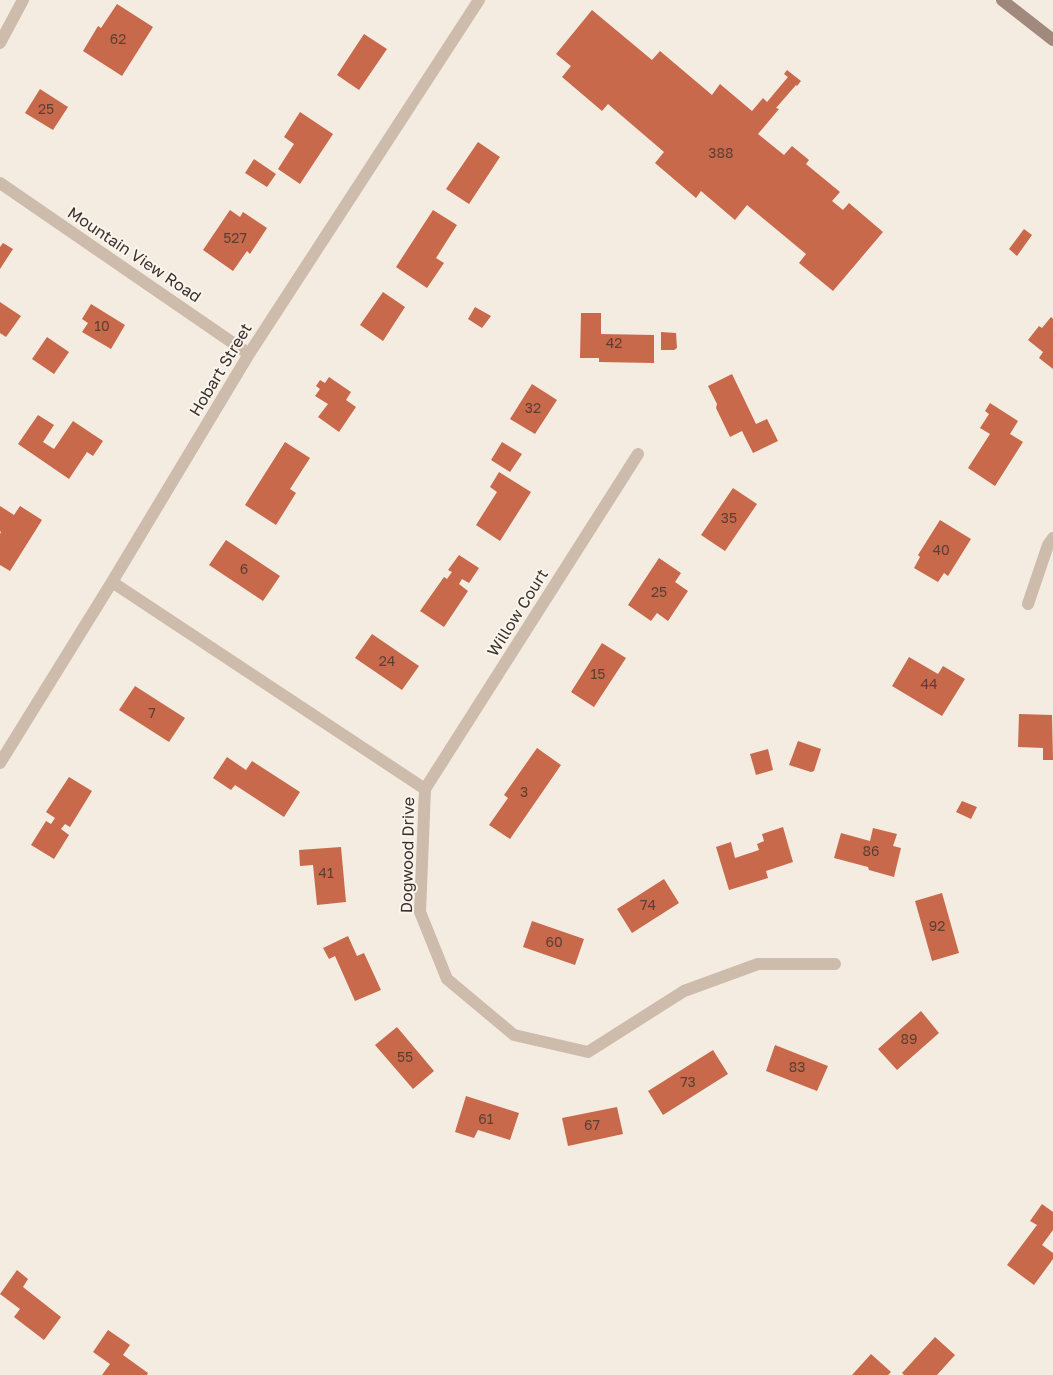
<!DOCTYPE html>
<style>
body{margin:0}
canvas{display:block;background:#f4ebe1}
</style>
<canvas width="1053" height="1375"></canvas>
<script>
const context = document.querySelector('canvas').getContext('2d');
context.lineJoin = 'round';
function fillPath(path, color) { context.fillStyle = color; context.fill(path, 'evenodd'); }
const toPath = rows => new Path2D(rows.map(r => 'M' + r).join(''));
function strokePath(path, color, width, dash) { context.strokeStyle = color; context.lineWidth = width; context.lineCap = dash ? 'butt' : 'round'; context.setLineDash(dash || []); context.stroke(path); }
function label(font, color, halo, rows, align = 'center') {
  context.font = font + ' "Golos Text",sans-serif'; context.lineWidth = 4; context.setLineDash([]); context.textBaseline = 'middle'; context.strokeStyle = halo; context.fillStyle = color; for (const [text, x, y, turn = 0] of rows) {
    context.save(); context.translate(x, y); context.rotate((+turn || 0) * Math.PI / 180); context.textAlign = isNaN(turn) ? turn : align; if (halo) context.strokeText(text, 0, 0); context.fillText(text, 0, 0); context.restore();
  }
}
const building = toPath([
 [117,4,153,27,122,76,83,51,98,26,101,28],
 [592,10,652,60,660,51,712,95,720,84,752,111,763,98,767,102,788,77,784,74,787,70,801,81,797,86,796,85,776,108,779,109,758,134,784,155,792,146,809,160,806,164,840,192,832,201,843,210,849,203,883,232,833,291,799,263,806,254,747,205,735,220,701,191,696,198,655,163,664,152,608,104,602,111,562,77,571,66,556,54],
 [364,34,387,49,359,90,337,75],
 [40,89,68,107,53,130,25,113],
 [300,112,333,134,300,184,278,169,294,144,284,137],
 [478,142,500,157,469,204,446,189],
 [254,159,276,174,267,187,245,173],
 [230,210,240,217,243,212,267,228,250,254,247,251,233,271,203,250],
 [433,210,457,225,436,258,444,263,427,288,396,267],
 [1024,229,1032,235,1017,256,1009,249],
 [3,243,13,249,0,269,0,247],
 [383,292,405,307,383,341,360,325],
 [0,302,21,316,6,337,0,333],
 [91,304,125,325,111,349,82,332,88,323,82,319],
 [475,307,491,316,482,328,468,319],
 [581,313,601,313,601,334,654,335,654,363,599,362,599,358,580,358],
 [1051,317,1053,319,1053,369,1039,358,1043,352,1028,340,1039,326,1042,328],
 [661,332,676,333,677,348,674,350,661,350],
 [47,337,69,352,54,374,32,359],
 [732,374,756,424,767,419,778,441,753,453,742,431,730,437,716,408,717,404,708,386],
 [329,377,351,392,346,400,356,407,339,432,318,417,328,404,315,396,320,389,316,386,320,380,325,383],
 [532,384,557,400,535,434,510,419],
 [990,403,1018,421,1010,434,1023,442,995,486,968,468,990,434,980,428,989,414,985,411],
 [38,415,54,425,43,442,54,449,73,421,103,441,93,456,87,452,69,479,18,444],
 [285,442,310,458,290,489,296,493,276,525,245,505],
 [502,442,522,454,510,472,491,460],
 [499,472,531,492,500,541,476,525,497,492,490,487],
 [733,488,757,504,725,551,701,535],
 [0,506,14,515,20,506,42,520,10,571,0,565,0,534,1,532,0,531],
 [940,520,971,539,948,576,944,573,938,582,914,568,920,557,918,555],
 [226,540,280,576,263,601,209,565],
 [459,555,479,568,469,583,462,579,459,584,468,591,444,627,420,611,444,577,447,579,452,572,448,570],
 [659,558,681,573,675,582,688,591,668,621,657,613,651,621,628,605],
 [372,634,419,666,402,690,355,658],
 [602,643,626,658,594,707,571,692],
 [909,657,938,674,943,666,965,679,942,716,892,686],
 [135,686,185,718,169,742,119,710],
 [1019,714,1052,715,1053,760,1043,760,1043,748,1018,747],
 [798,741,821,749,814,771,811,772,789,765],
 [537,748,561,765,510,839,489,825,508,798,504,795],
 [768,749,773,770,756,775,750,754],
 [227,757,246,770,252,761,300,792,284,817,235,785,231,790,213,778],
 [69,777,92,791,70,827,65,824,61,829,69,835,54,859,31,845,46,821,51,824,55,818,46,812],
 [962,801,977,807,971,819,956,812],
 [783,827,793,862,766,871,768,878,729,890,716,847,731,842,735,858,759,850,757,844,764,841,762,834],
 [873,828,897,834,893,846,901,848,894,877,869,870,868,867,834,858,841,833,870,841],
 [341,847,346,902,317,905,313,865,300,866,299,850],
 [664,879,679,903,632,933,617,909],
 [942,893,959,953,932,961,915,901],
 [532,921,584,939,575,965,523,947],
 [348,936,357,956,364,953,381,990,355,1001,335,956,329,959,323,948],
 [921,1011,939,1033,897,1070,878,1049],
 [397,1027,434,1071,413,1089,375,1045],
 [775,1045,828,1066,817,1091,766,1071],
 [713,1050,728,1074,663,1115,648,1091],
 [466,1096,519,1113,510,1140,478,1130,474,1138,455,1132],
 [617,1107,623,1134,568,1146,562,1118],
 [1042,1204,1053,1212,1053,1230,1042,1245,1053,1253,1053,1259,1034,1285,1007,1265,1037,1225,1030,1221],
 [17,1270,28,1279,23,1287,61,1317,44,1340,14,1317,20,1309,0,1294],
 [108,1330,130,1345,123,1355,148,1373,147,1375,102,1375,110,1364,93,1352],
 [935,1337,955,1355,937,1375,904,1375,902,1373],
 [871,1354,891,1372,888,1375,852,1375]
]);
const street = toPath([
 [0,43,23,0],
 [0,183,249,354],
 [112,582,425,789,420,912,447,979,514,1035,588,1052,684,991,758,964,835,964],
 [1028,604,1048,545,1053,538],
 [0,763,112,582,249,354,479,0],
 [425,789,638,454]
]);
const secondary = toPath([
 [1002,0,1053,40]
]);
const numberNames = [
 ["62",118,40],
 ["25",46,110],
 ["388",721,154],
 ["527",235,239],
 ["10",102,327],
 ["42",614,344],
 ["32",533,409],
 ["35",729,519],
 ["40",941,551],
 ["6",244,570],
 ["25",659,593],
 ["24",387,662],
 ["15",598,675],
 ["44",929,685],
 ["7",152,714],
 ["3",524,793],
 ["86",871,852],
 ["41",326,874],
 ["74",648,906],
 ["92",937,927],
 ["60",554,943],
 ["89",909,1040],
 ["55",405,1058],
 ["83",797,1068],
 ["73",688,1083],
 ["61",486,1120],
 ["67",592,1126]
];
const streetNames = [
 ["Mountain View Road",134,255,34],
 ["Hobart Street",221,370,-59],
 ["Willow Court",518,613,-58],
 ["Dogwood Drive",408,855,-89]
];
fillPath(building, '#c8694b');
strokePath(street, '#cdbbac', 12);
strokePath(secondary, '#a18a7d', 12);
label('14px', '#5e3e33', null, numberNames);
label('16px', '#3b302b', '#fbf5ee', streetNames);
</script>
